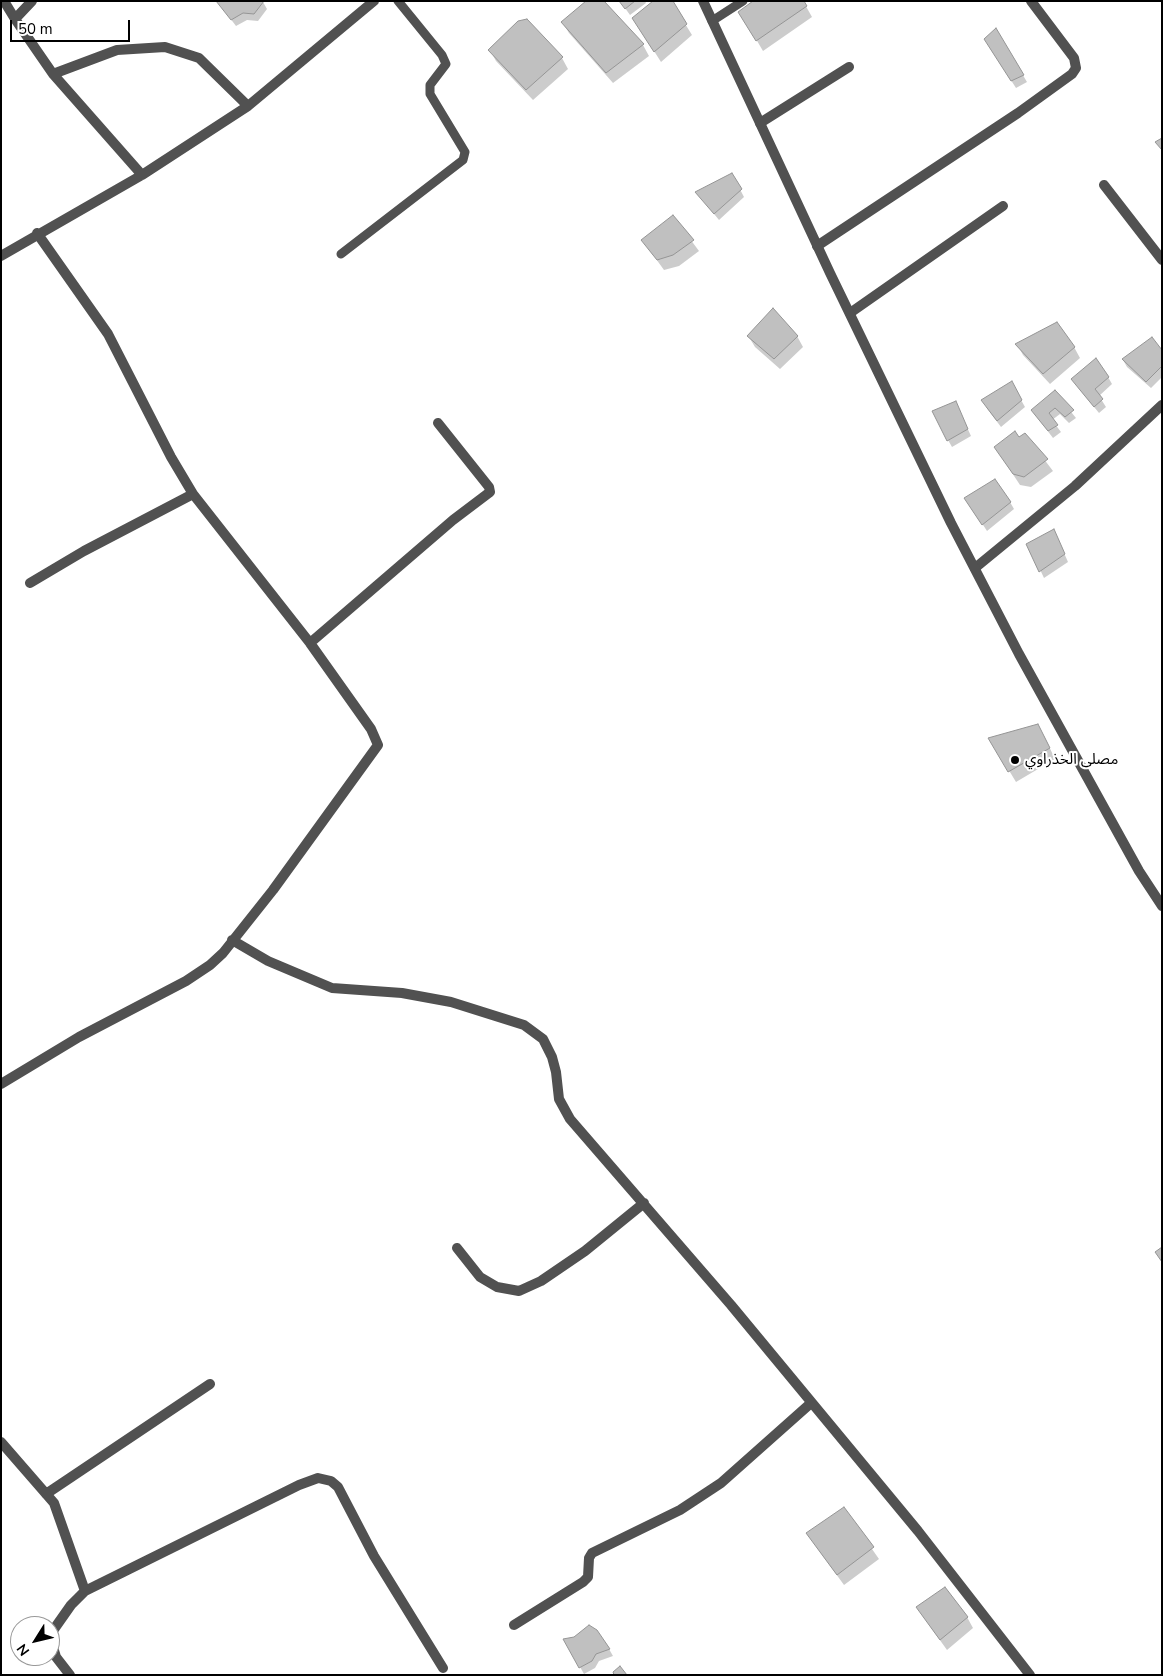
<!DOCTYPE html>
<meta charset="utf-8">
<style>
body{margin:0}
#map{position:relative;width:1163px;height:1676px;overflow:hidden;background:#fff;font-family:"Nunito Sans",sans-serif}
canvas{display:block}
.frame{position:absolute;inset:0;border:2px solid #000;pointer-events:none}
.north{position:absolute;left:10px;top:1616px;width:50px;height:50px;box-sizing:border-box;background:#fff;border:1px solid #999;border-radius:50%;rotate:234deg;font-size:14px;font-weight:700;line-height:20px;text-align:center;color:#000}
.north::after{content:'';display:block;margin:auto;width:18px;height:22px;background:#000;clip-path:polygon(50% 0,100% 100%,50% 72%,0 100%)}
.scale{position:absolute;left:10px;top:20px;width:120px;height:22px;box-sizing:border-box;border:2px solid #000;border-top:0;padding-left:6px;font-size:15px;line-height:18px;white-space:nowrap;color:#000;-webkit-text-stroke:4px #fff;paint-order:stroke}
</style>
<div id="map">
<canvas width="1163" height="1676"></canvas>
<div class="frame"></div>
<div class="north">N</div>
<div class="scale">50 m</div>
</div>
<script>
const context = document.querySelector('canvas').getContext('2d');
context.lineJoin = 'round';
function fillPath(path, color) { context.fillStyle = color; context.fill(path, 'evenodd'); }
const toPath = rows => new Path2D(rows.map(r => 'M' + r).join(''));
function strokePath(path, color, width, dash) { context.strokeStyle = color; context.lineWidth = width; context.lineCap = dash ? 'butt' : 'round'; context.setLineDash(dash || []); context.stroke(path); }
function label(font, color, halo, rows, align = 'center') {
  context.font = font + ' "Nunito Sans","Noto Sans Arabic",sans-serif'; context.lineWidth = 4; context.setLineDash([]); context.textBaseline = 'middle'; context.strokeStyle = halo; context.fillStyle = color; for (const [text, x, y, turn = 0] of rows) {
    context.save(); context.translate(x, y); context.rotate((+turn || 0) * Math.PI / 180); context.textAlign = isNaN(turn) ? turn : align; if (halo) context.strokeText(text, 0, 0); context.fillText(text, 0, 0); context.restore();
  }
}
const shadow = toPath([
 [217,1,263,2,267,9,258,21,247,20,236,26],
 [603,1,643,45,649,56,613,83,569,33,562,22],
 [620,1,645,1,646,3,630,15],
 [671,1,692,35,661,62,640,29],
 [803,1,812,17,763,51,740,12],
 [527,21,562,58,568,69,533,100,496,61,490,50],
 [996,30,1027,82,1016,88,989,46],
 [732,174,744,197,719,220,697,193],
 [673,216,699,251,679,266,664,270,643,241],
 [797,336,803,347,780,369,755,347,749,337],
 [1017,344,1074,347,1080,358,1050,384,1023,355],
 [1162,352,1162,377,1151,388,1127,367,1123,360],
 [1108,377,1112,384,1099,396,1106,407,1099,413,1077,386],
 [1011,382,1025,407,1001,427,986,407],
 [1055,392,1076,418,1069,423,1060,414,1052,420,1061,432,1053,438,1037,417],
 [959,410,971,436,952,447,948,440],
 [1025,434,1053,471,1031,487,1020,485,995,447,1019,439],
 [1010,502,1014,509,987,531,970,505],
 [1057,537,1068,562,1044,578,1028,544],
 [1044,736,1055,759,1016,782,990,739],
 [844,1509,879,1559,844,1585,807,1534],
 [917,1608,967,1617,973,1628,947,1650],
 [565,1640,609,1649,613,1656,599,1661,595,1668,584,1674]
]);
const building = toPath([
 [216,1,264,1,254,14,243,13,231,20,216,1],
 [586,1,604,1,644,44,606,73,561,22,586,1],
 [619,1,635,1,625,9,619,1],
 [653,1,673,1,687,24,654,52,632,18,653,1],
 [753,1,804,1,807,6,756,41,738,12,753,1],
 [527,19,563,57,526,90,488,50,518,21,527,19],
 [996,28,1024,75,1011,81,984,39,996,28],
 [1162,138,1162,150,1155,142,1162,138],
 [732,173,742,189,714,214,695,192,732,173],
 [673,215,694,240,673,255,657,260,641,240,673,215],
 [773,308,798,336,774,359,747,336,773,308],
 [1057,322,1075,347,1043,374,1015,344,1057,322],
 [1152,337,1162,350,1162,366,1146,382,1122,359,1152,337],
 [1096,358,1109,377,1095,389,1103,399,1094,407,1071,379,1096,358],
 [1012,381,1022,400,997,421,981,400,1012,381],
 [1055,390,1074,410,1065,417,1055,408,1049,413,1058,425,1048,431,1031,410,1055,390],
 [956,401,968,429,947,441,932,411,956,401],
 [1015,431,1019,437,1025,433,1048,459,1024,477,1013,474,994,447,1015,431],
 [995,479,1011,502,982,525,964,498,995,479],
 [1054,529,1065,554,1039,572,1026,544,1054,529],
 [1038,724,1050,748,1008,772,988,738,1038,724],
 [1162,1247,1162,1262,1155,1252,1162,1247],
 [844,1507,874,1547,837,1575,806,1533,844,1507],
 [945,1587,968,1617,940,1640,916,1607,945,1587],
 [589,1625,597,1630,610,1649,596,1654,592,1661,579,1668,563,1639,574,1637,589,1625],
 [620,1666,627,1675,614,1675,613,1672,620,1666]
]);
const service = toPath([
 [712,21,743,1],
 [341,254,463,160,465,152,430,94,430,85,446,64,442,55,398,1]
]);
const minor = toPath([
 [4,1,15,19],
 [32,1,15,19,53,74,142,175],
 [53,74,117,50,165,47,199,58,248,106],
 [760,123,849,67],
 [1104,185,1162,260],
 [817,246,1018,113,1072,74,1076,68,1074,58,1031,1],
 [1,256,142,175,248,106,374,1],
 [850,313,1003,206],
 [975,568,1075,486,1162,405],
 [30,583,84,551,193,494],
 [310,643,453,520,490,492,489,487,438,423],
 [232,940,268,961,332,988,402,993,451,1002,524,1025,543,1039,552,1057,556,1072,559,1099,570,1119,731,1305,918,1531,1030,1675],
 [1,1084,79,1037,186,981,210,965,223,953,273,890,378,745,371,729,310,643,193,494,171,457,108,334,37,233],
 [457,1248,480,1277,497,1287,519,1291,541,1281,585,1251,644,1203],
 [1,1442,54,1503,85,1591,299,1485,318,1478,331,1481,338,1487,374,1556,443,1668],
 [46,1494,210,1384],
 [514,1625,583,1582,588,1577,589,1558,592,1553,680,1510,721,1483,811,1403],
 [70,1675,56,1657,52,1644,52,1632,71,1605,85,1591]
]);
const tertiary = toPath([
 [703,1,830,273,951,523,1019,654,1139,871,1162,906]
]);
const markers = [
 [1015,760,5,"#000"]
];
const poiNames = [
 ["مصلى الخذراوي",1025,760]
];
fillPath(shadow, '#0003');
fillPath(building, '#c0c0c0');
strokePath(building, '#959595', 1);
strokePath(service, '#515151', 9);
strokePath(minor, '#515151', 10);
strokePath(tertiary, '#515151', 10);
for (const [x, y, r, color] of markers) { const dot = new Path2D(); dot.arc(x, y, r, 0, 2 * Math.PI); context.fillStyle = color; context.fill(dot); strokePath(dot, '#fff', 2); }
label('15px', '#000', '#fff', poiNames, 'left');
</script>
